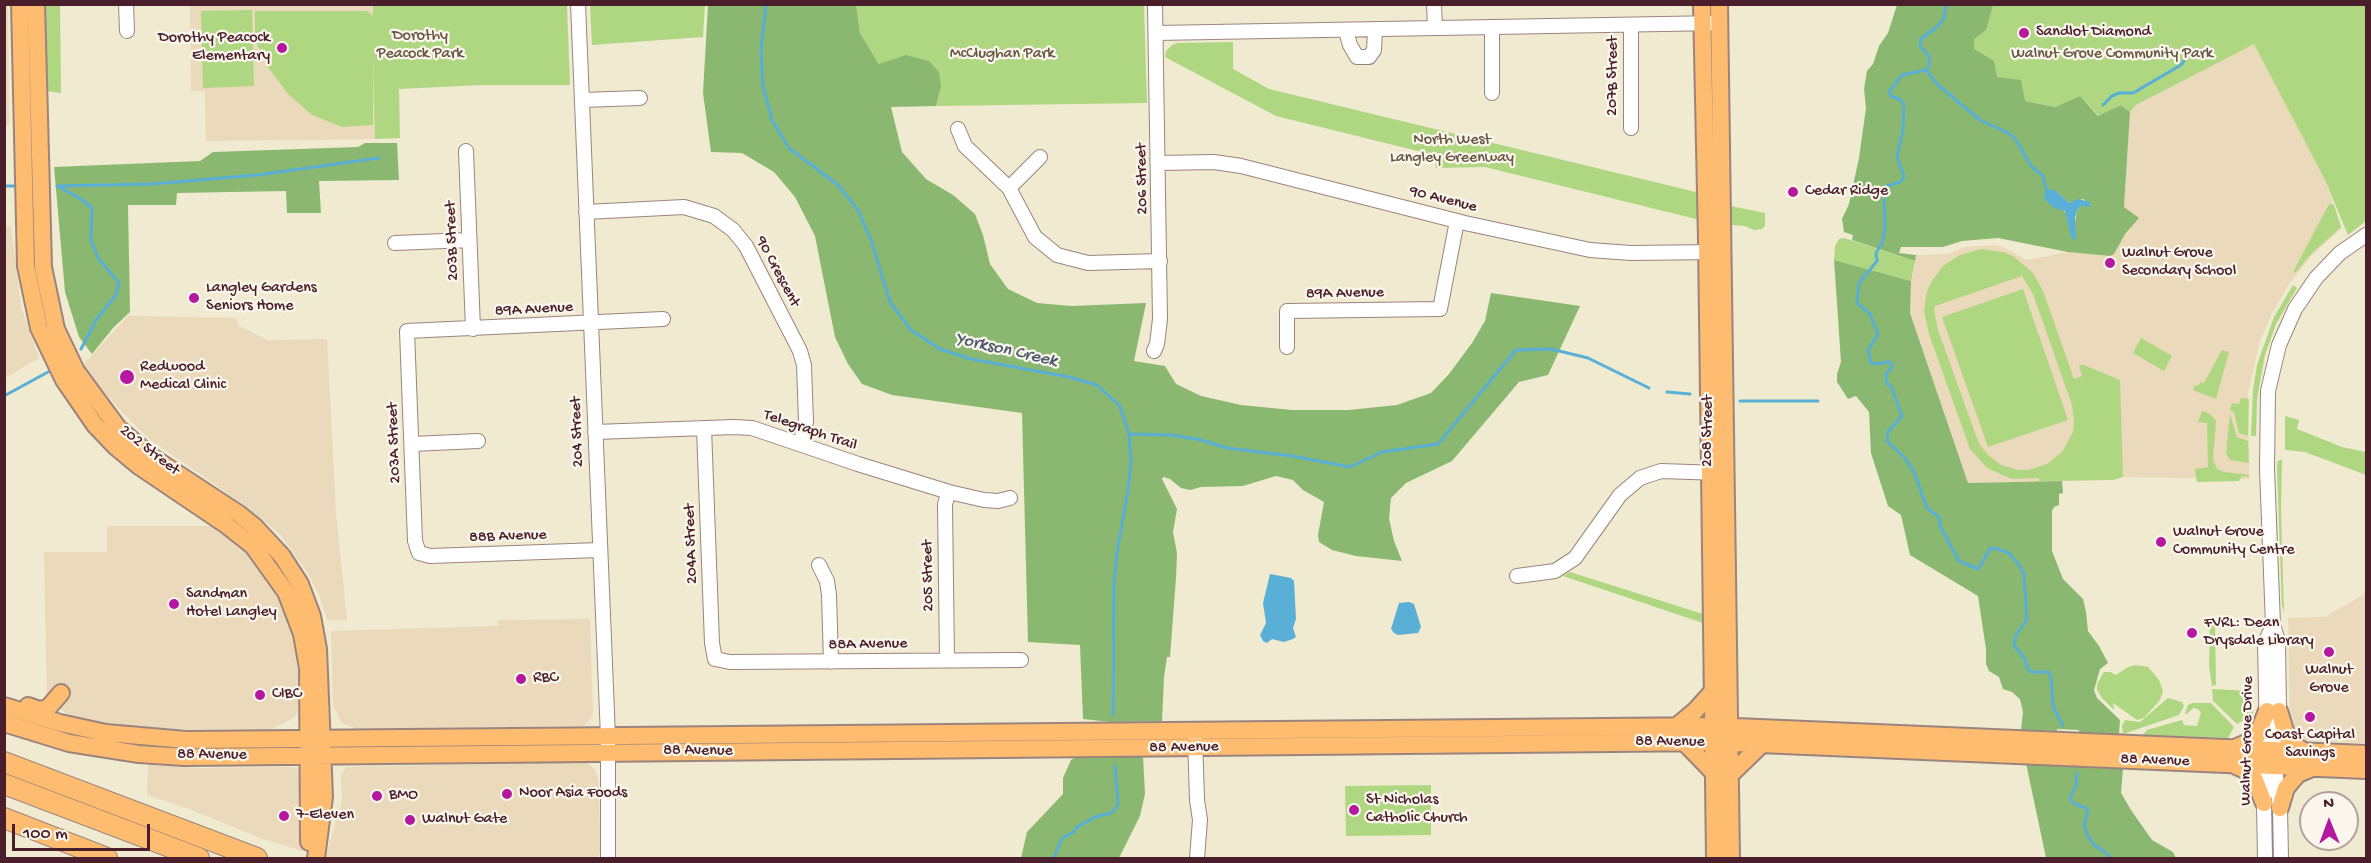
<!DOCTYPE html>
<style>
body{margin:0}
#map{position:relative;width:2371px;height:863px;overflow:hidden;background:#efead0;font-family:"Gochi Hand",sans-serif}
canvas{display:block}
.frame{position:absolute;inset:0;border:6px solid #4a1f2b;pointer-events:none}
.north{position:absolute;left:2299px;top:791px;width:60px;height:60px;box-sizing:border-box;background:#fbf7ec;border:2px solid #b4a19f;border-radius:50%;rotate:359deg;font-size:16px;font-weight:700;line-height:24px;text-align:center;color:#4a1f2b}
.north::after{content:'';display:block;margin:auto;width:21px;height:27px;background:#b5179e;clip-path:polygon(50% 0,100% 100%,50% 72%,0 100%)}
.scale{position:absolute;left:12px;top:824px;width:138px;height:27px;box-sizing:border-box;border:3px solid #4a1f2b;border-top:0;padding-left:8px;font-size:18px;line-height:21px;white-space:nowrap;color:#4a1f2b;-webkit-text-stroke:4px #fbf7ec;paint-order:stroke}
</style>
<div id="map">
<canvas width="2371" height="863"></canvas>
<div class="frame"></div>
<div class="north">N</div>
<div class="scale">100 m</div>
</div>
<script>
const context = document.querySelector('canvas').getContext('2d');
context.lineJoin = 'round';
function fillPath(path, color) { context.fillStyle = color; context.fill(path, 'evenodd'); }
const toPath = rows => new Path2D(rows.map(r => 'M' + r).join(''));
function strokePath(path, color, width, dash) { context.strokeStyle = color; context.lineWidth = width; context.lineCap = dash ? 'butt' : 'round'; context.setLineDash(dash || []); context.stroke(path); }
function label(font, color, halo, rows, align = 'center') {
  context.font = font + ' "Gochi Hand",sans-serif'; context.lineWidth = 4.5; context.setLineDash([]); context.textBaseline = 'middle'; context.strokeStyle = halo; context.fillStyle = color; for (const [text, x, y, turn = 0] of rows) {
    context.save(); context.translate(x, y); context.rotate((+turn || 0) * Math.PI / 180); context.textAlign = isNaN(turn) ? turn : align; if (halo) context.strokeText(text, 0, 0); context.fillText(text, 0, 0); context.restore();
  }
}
const built = toPath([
 [4,5,8,5,9,125,4,125],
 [190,5,373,5,375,139,206,141,205,91,191,91],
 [2254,43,2325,180,2342,228,2312,255,2289,284,2272,313,2259,344,2248,393,2249,479,2123,477,2113,480,1968,483,1910,313,1911,281,1916,255,1948,254,1964,247,1993,245,2001,246,2027,260,2068,252,2109,256,2114,254,2125,234,2138,218,2124,207,2130,112,2136,105],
 [11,226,21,307,39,358,5,378,4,227],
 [128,316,237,318,238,326,268,340,327,339,336,513,347,620,327,620,319,594,307,572,280,534,244,505,148,438,122,412,93,379,84,364],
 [107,526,215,526,244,548,259,563,271,578,284,605,300,659,301,701,298,712,290,720,269,730,147,729,71,717,47,699,44,552,107,552],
 [2366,593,2366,743,2301,740,2293,734,2290,723,2288,618,2325,617],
 [590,619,593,716,584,726,357,729,342,723,333,706,331,631,498,626,498,620],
 [587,762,595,770,598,778,601,851,597,858,325,858,342,801,341,775,346,767],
 [148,765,201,768,293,767,301,771,306,827,303,851,260,838,187,808,147,795]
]);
const green = toPath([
 [41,5,60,5,61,93,46,91],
 [373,5,567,5,570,85,482,85,399,89,400,138,375,139,373,55,373,125,342,127,312,115,288,94,268,67,255,40,255,11,367,11,373,16],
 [590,5,705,5,703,37,592,45],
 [856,5,1144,5,1147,103,936,106,941,87,879,64,860,33],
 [1992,5,2366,5,2366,221,2348,235,2325,180,2254,44,2136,105,2130,112,2121,105,2099,116,2080,96,2055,107,2025,101,1997,77,1974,49,1974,38],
 [252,10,254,86,203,88,201,11],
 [1233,42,1233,69,1269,89,1696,192,1699,194,1700,220,1485,167,1436,168,1434,155,1276,116,1165,57,1166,51,1172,45,1177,43],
 [2329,204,2334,205,2341,227,2312,253,2295,273,2293,272],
 [1731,206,1765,213,1765,226,1762,229,1754,230,1745,226,1731,225],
 [1844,238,1915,261,1911,281,1834,260,1835,246,1839,239],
 [1981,249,2003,252,2013,256,2033,273,2043,291,2074,379,2082,376,2079,365,2084,365,2120,380,2123,477,2113,480,2039,481,2039,478,2012,479,1987,468,1970,449,1929,334,1924,311,1927,291,1932,281,1943,266,1960,255],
 [2022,276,2033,294,2072,405,2074,422,2073,432,2063,451,2047,464,2028,470,2018,470,2001,465,1988,455,1979,444,1938,330,1934,310,1935,306],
 [2293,285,2297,288,2276,324,2265,355,2257,399,2256,436,2251,436,2253,390,2257,365,2274,317],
 [2023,289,2068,420,1988,447,1942,317],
 [2141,338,2172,356,2164,371,2133,353],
 [2222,350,2229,352,2216,399,2193,390,2195,385,2198,386,2201,382,2204,383],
 [2241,398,2249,399,2248,436,2239,433,2234,412,2230,410,2232,403,2239,404],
 [2202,411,2210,414,2216,421,2213,460,2217,469,2224,472,2249,475,2249,477,2242,476,2239,481,2197,482,2195,469,2208,467,2207,423,2198,422],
 [2230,414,2237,437,2248,441,2249,463,2230,460,2226,453],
 [2285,416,2299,420,2297,429,2342,447,2366,452,2366,475,2305,452,2285,450],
 [2282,459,2281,511,2284,613,2282,606,2277,467,2278,461],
 [1570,572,1703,614,1703,623,1563,576],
 [2210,623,2215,623,2216,685,2212,686,2209,667],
 [2135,665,2148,667,2159,680,2163,691,2160,700,2144,718,2137,720,2113,703,2114,710,2102,698,2097,690,2097,684,2104,672,2110,672,2116,675,2128,667],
 [2212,689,2252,691,2253,715,2237,724,2213,701],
 [2168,698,2182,702,2184,706,2179,715,2123,734,2122,726,2125,720,2140,722],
 [2192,703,2211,703,2234,727,2228,738,2143,735,2147,730,2182,720,2184,725,2197,726,2201,713,2198,709,2193,708,2187,714,2185,713,2188,705],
 [1431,785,1431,835,1346,836,1345,786]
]);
const forest = toPath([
 [708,5,856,5,860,33,879,64,906,55,929,61,939,72,941,87,936,106,891,107,902,152,926,179,953,195,975,214,983,235,990,264,1008,289,1037,303,1071,306,1146,303,1134,361,1165,366,1176,384,1201,396,1241,405,1292,410,1349,410,1397,405,1431,393,1449,374,1472,343,1485,321,1491,293,1580,306,1548,375,1519,382,1452,461,1406,483,1391,498,1389,519,1394,541,1402,561,1356,556,1332,550,1319,542,1318,535,1324,502,1303,490,1293,480,1276,476,1243,486,1201,487,1190,490,1181,488,1170,479,1163,477,1162,479,1177,509,1173,532,1177,553,1176,578,1170,657,1167,657,1164,677,1162,721,1111,722,1083,719,1080,645,1028,642,1022,413,892,395,862,384,848,364,835,337,815,236,795,197,774,172,742,153,711,152,703,93],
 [1897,5,1993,5,1986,30,1974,39,1974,49,1994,61,1997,77,2021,80,2025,101,2055,107,2080,96,2098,116,2121,105,2130,112,2124,207,2139,218,2125,234,2114,254,2110,256,2068,252,1998,238,1962,241,1943,247,1901,247,1899,253,1916,255,1915,261,1852,240,1853,235,1844,232,1842,219,1849,204,1859,158,1866,108,1864,89,1867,71,1873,64,1879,46,1888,33],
 [2056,191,2069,203,2083,199,2091,205,2081,206,2077,211,2075,223,2067,221,2067,214,2063,210],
 [365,143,397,143,399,180,319,181,321,213,287,213,286,191,177,193,176,205,128,205,130,312,113,328,92,354,79,337,65,292,54,167,200,161,213,152,358,147],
 [1834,260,1911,281,1910,313,1968,483,2062,481,2063,493,2059,494,2059,505,2054,507,2052,511,2052,551,2063,579,2083,599,2086,612,2088,631,2099,646,2108,663,2100,669,2094,690,2097,698,2120,720,2119,734,2079,733,2079,730,2057,729,2057,731,2021,730,2023,712,2020,699,2012,692,2003,689,1999,677,1989,671,1986,664,1986,649,1978,596,1910,555,1901,515,1888,506,1871,453,1869,412,1856,396,1848,399,1837,382,1837,374,1841,362],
 [1112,756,1143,756,1145,794,1140,816,1119,858,1021,858,1027,832,1063,794,1063,778,1071,760,1076,757],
 [2026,763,2123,768,2121,793,2131,810,2152,840,2173,852,2176,858,2046,858]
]);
const water = toPath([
 [2046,188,2056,191,2069,203,2078,199,2090,202,2090,207,2081,206,2077,211,2075,218,2076,238,2073,240,2071,237,2065,211,2054,208,2045,199,2044,195],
 [1270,574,1291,578,1294,581,1296,619,1293,628,1296,637,1293,639,1284,642,1272,639,1267,643,1263,641,1260,635,1266,623,1263,603],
 [1409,602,1414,604,1421,627,1418,633,1398,635,1394,633,1391,629,1399,603]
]);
const stream = toPath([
 [766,4,761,50,763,86,772,120,789,148,838,185,858,210,871,240,890,302,911,330,940,349,971,359,1069,377,1097,385,1120,406,1129,434,1131,462,1128,490,1117,552,1114,584,1113,715],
 [1946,4,1944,18,1938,26,1921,39,1920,46,1929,56,1929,67,1926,70,1902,75,1889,92,1891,96,1901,100,1904,105,1903,130,1897,157,1904,177,1900,182,1887,186,1884,191,1885,229,1882,243,1876,253,1877,261,1859,283,1857,303,1870,314,1878,334,1868,350,1871,363,1874,364,1889,362,1892,364,1892,367,1886,374,1887,383,1891,386,1902,416,1888,432,1887,441,1905,458,1914,472,1927,508,1939,517,1940,526,1959,561,1978,569,1990,549,1994,548,2009,553,2019,565,2024,574,2027,619,2016,635,2014,645,2025,659,2028,669,2031,672,2048,672,2051,677,2053,706,2063,726],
 [1926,70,1938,85,1980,120,2010,134,2016,140,2031,166,2043,176,2046,188],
 [2103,105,2112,96,2119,93,2133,93,2181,65,2190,53,2196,49],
 [4,186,15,186],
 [57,186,152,184,257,175,379,158],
 [57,186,81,199,92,208,91,240,98,258,119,283,116,295,96,320,81,349],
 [1667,392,1690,394],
 [4,396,48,372],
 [1740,401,1818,401],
 [1129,434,1172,435,1201,440,1227,448,1292,456,1350,467,1382,452,1438,444,1516,350,1551,349,1588,358,1649,388],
 [2077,773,2076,785,2070,799,2075,804,2086,808,2088,812,2084,825,2088,836,2094,845,2104,851,2111,858],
 [1054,858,1062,838,1074,832,1077,827,1095,817,1111,813,1116,808,1118,803,1115,766]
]);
const minor = toPath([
 [126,4,127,31],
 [578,4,608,737,608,858],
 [1434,4,1435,28],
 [1492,27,1492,93],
 [1346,31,1350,45,1357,57,1369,57,1374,50,1375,30],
 [1156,33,1719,23],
 [582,100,640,98],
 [1631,128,1631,25],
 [958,129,965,146,1009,188,1035,237,1057,255,1088,263,1160,261],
 [466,151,473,329],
 [1159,163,1214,162,1241,166,1465,223,1590,250,1631,253,1717,252],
 [1009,188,1040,157],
 [586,212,684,207,714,216,733,230,746,246,800,351,804,365,806,422,800,444],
 [395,243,469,240],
 [1287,347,1287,311,1440,309,1457,221],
 [1154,351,1157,344,1160,319,1155,4],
 [704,428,712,643,715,659,730,662,1021,660],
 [595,432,734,427,752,428,858,464,949,492,984,500,998,501,1010,498],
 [412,444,478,441],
 [599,550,430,556,419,553,415,541,407,331,663,319],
 [819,565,827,581,829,595,831,662],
 [1517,576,1555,571,1575,558,1620,495,1640,478,1661,471,1720,473],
 [947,660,945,504,949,492],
 [1195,737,1197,800,1200,820,1197,858],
 [2265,858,2264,803,2267,739,2265,643,2273,625],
 [2281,858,2280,808,2276,776,2279,711,2278,641,2273,625,2267,469,2268,391,2279,345,2295,309,2316,278,2340,253,2366,235]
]);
const major = toPath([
 [20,4,26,266,39,328,64,380,95,425,115,446,139,466,225,524,253,546,286,592,302,634,308,668,309,842],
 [36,4,43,267,56,329,76,371,118,428,152,457,239,514,255,527,282,556,300,584,312,616,318,649,324,797,316,858],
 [1702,4,1707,240,1715,858],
 [1719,4,1731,858],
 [4,706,60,723,106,733,186,740,1713,726,2366,754],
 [28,706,39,710,48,708,61,693],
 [2279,711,2287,737,2294,745,2304,751],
 [4,723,69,743,139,754,184,757,1713,742,2366,770],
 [1677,726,1695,711,1713,691],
 [1684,742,1713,772],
 [2237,747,2249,742,2257,736,2267,711],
 [2234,765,2247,771,2254,778,2264,803],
 [1730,775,1762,744],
 [2280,808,2286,788,2291,782,2298,774,2312,768]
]);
const highway = toPath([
 [4,762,257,858],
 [4,784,199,858],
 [4,818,107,858]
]);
const markers = [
 [2024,33,6,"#b5179e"],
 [282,48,6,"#b5179e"],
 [1793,192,6,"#b5179e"],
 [2110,263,6,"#b5179e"],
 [194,298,6,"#b5179e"],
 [127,377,8,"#b5179e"],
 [2161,542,6,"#b5179e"],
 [174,604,6,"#b5179e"],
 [2192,633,6,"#b5179e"],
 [2329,652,6,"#b5179e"],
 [521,679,6,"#b5179e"],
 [260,695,6,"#b5179e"],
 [2310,717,6,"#b5179e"],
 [507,794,6,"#b5179e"],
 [377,796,6,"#b5179e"],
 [1354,810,6,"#b5179e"],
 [284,816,6,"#b5179e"],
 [410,820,6,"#b5179e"]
];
const poiNames = [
 ["Sandlot Diamond",2036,33],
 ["Dorothy Peacock",270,39,"right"],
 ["Elementary",270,57,"right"],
 ["Cedar Ridge",1805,192],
 ["Walnut Grove",2122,254],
 ["Secondary School",2122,272],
 ["Langley Gardens",206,289],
 ["Seniors Home",206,307],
 ["Redwood",140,368],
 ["Medical Clinic",140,386],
 ["Walnut Grove",2173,533],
 ["Community Centre",2173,551],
 ["Sandman",186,595],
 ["Hotel Langley",186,613],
 ["FVRL: Dean",2204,624],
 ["Drysdale Library",2204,642],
 ["Walnut",2329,671,"center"],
 ["Grove",2329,689,"center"],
 ["RBC",533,679],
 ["CIBC",272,695],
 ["Coast Capital",2310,736,"center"],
 ["Savings",2310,754,"center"],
 ["Noor Asia Foods",519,794],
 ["BMO",389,796],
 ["St Nicholas",1366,801],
 ["Catholic Church",1366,819],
 ["7-Eleven",296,816],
 ["Walnut Gate",422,820]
];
const parkNames = [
 ["Dorothy",420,37],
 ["Peacock Park",420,55],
 ["McClughan Park",1002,55],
 ["Walnut Grove Community Park",2112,55],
 ["North West",1452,141],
 ["Langley Greenway",1452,159]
];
const streetNames = [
 ["207B Street",1614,76,-90],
 ["206 Street",1143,179,-91],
 ["90 Avenue",1443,200,14],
 ["203B Street",453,241,-92],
 ["90 Crescent",777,272,62],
 ["89A Avenue",1345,294,-1],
 ["89A Avenue",534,310,-3],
 ["Telegraph Trail",810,431,19],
 ["208 Street",1709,431,-90],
 ["204 Street",578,432,-92],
 ["203A Street",395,443,-92],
 ["202 Street",149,451,38],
 ["88B Avenue",508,537,-2],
 ["204A Street",692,544,-92],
 ["205 Street",929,576,-91],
 ["88A Avenue",868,645,-1],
 ["Walnut Grove Drive",2248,741,-89],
 ["88 Avenue",1670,743],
 ["88 Avenue",1184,748,-1],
 ["88 Avenue",698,752],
 ["88 Avenue",212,756],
 ["88 Avenue",2155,761,2]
];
const waterNames = [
 ["Yorkson Creek",1006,351,13]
];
fillPath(built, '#ead9ba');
fillPath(green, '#afd782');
fillPath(forest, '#8bb870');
fillPath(water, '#59afd5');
strokePath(stream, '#59afd5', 3);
strokePath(minor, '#9c847e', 16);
strokePath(major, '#9c847e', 20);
strokePath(highway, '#9c847e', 22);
strokePath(minor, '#fff', 14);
strokePath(major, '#fdbc70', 16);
strokePath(highway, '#fdbc70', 20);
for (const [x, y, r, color] of markers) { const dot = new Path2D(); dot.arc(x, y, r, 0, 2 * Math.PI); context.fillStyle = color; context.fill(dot); strokePath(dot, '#fbf7ec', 2); }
label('16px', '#4a1f2b', '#fbf7ec', poiNames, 'left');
label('16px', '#685645', '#fbf7ec', parkNames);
label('16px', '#4a1f2b', '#fbf7ec', streetNames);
label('italic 18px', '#50596f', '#fbf7ec', waterNames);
</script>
